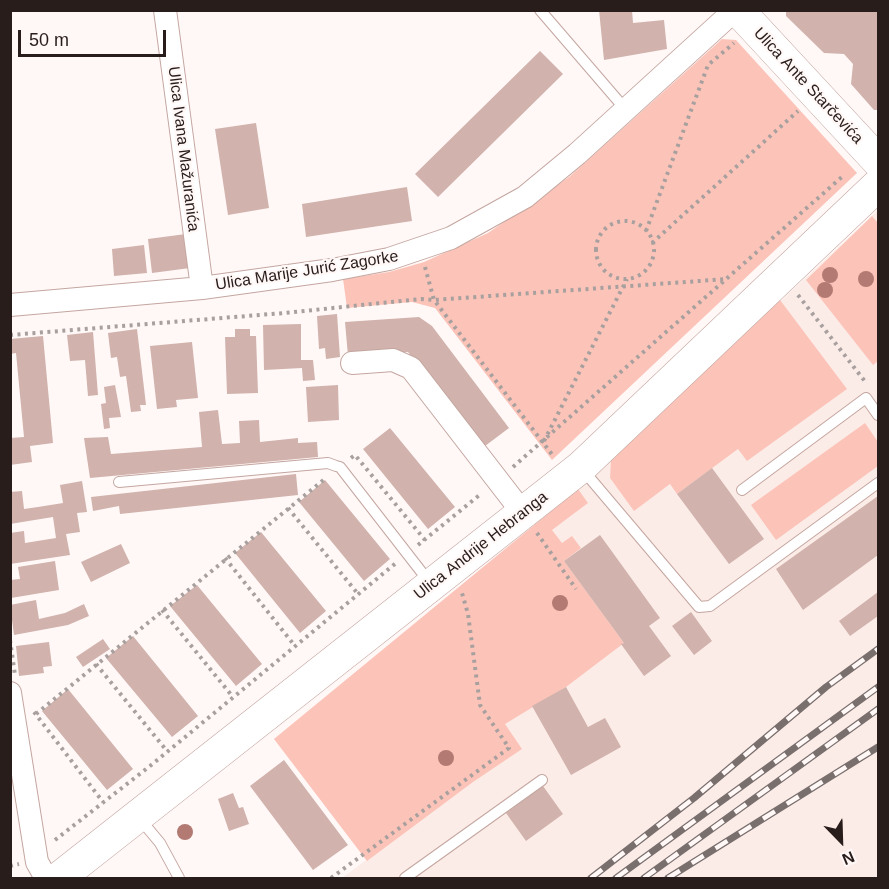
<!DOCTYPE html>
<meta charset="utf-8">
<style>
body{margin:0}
#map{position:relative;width:889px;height:889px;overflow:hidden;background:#fff8f7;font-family:Arial,sans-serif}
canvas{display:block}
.frame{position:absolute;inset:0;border:12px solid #281d1a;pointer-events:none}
.north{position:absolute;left:811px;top:811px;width:60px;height:60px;-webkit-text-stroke:4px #fff8f7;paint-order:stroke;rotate:157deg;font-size:16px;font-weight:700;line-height:24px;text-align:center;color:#281d1a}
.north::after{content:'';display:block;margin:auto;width:21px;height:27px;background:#281d1a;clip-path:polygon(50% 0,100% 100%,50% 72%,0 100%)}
.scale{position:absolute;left:18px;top:30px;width:148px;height:27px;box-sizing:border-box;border:3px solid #281d1a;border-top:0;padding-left:8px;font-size:18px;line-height:21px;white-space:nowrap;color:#281d1a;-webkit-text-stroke:4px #fff8f7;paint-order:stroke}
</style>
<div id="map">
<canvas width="889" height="889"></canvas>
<div class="frame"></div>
<div class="north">N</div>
<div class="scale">50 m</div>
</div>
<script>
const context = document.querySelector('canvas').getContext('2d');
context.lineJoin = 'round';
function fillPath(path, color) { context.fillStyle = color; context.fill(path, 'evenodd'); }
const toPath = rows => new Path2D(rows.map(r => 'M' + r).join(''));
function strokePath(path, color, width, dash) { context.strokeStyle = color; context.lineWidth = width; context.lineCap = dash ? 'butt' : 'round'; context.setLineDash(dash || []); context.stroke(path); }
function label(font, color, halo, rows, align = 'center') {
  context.font = font + ' Arial,sans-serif'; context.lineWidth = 4.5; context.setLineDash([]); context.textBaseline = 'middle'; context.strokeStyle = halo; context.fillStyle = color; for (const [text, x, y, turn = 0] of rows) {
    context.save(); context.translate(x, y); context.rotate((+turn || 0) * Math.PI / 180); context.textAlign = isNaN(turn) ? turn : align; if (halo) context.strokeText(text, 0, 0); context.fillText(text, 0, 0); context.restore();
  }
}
const built = toPath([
 [878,210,878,878,342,878,366,860,274,739,592,478]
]);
const green = toPath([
 [722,39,736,40,857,173,552,460,435,308,412,302,347,308,343,279,389,272,424,262,488,233,569,177],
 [872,216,878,223,878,361,873,365,806,280],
 [780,300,847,389,747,461,738,449,677,494,670,484,634,511,610,478,611,460],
 [865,423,878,442,878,466,776,540,751,505],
 [578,489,588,503,552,530,562,543,572,536,581,548,564,561,624,643,566,687,505,724,522,749,473,782,367,861,274,739]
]);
const building = toPath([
 [599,10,632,10,633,23,664,20,667,49,604,60],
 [786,10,878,10,878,110,874,110,851,84,853,64,844,54,824,53,786,16],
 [540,51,563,74,438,197,415,174],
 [256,123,269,208,228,215,215,129],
 [407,187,412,221,306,237,302,204],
 [186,234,190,268,152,273,148,239],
 [144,245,147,273,114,276,112,249],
 [337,314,340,357,326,359,325,348,319,349,317,316],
 [419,317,432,326,509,428,481,449,408,352,348,356,345,322],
 [301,324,301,360,313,360,315,380,303,381,302,368,264,370,263,325],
 [137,329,146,405,140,405,141,411,131,412,126,376,120,377,117,357,111,358,108,333],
 [235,329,250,329,250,336,256,336,258,393,227,394,225,337,235,337],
 [93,332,98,395,88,396,85,360,70,361,67,335],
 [43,336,53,443,30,446,32,462,10,465,10,438,24,437,16,353,10,354,10,339],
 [192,342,198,398,176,400,177,407,157,409,150,346],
 [115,385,121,417,109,418,110,428,104,429,101,404,106,403,104,387],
 [338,385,339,420,308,422,306,387],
 [218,410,222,444,240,443,239,421,259,420,260,442,298,438,298,443,317,442,318,457,90,478,84,438,108,437,111,454,202,447,199,412],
 [390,428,455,507,428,529,363,449],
 [712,468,764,539,729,564,677,494],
 [296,474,298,495,120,514,119,506,93,511,91,497],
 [325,480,390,559,364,581,299,502],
 [82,481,87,512,77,513,80,532,66,534,70,555,10,564,10,533,24,531,25,543,56,538,53,517,10,524,10,492,22,491,24,509,38,507,63,503,60,485],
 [878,496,878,555,803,610,776,569],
 [261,532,326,611,300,633,235,553],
 [600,535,660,618,649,626,671,656,644,676,621,644,624,643,564,561],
 [121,544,130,563,91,582,81,562],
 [55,561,59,590,11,598,10,580,20,579,18,567],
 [197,585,262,664,236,686,170,606],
 [878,592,878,616,850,636,839,621],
 [36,600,39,619,65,613,84,604,89,616,68,625,14,635,10,605],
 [691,612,712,641,694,655,672,626],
 [133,636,198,716,172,737,106,658],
 [103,639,110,649,83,667,76,657],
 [49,642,52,666,43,667,44,673,19,676,16,646],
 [566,687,588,727,605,718,621,747,571,775,532,706],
 [68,689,133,769,107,790,42,711],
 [284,760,348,845,313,870,250,786],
 [543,786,563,814,526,841,506,813],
 [233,793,239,808,243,807,249,824,229,831,218,799]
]);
const path = toPath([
 '596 250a29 29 0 1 1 58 0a29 29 0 1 1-58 0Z',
 [646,231,708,65,734,43],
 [652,243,798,111],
 [425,267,434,300,554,457],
 [798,295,867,384],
 [10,335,284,313,421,299,434,300,727,279],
 [544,441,627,279],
 [351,458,355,455,425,540],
 [513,467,843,176],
 [288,508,358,594],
 [537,533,576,589],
 [418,545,482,493],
 [225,558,295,646],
 [162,610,233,697],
 [10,640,15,675],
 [96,664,167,751],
 [34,712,103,802],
 [36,714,326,478],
 [55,840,150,766,396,563],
 [10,866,19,864],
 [331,878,509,748,480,705,468,614,462,593]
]);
const lane = toPath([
 [540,10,626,110],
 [583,470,699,607,710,606,878,483],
 [119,482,328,463,336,466,340,467,430,583],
 [742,490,866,398,878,415],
 [140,819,160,843,179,878],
 [405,878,542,780]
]);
const street = toPath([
 [165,10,202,288],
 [10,305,202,288,332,270,389,259,451,238,525,197,577,154,735,10],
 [352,363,393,360,411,368,523,513],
 [10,693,37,862,46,878]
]);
const secondary = toPath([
 [738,10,878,161],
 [59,878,581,467,878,185]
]);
const rail = toPath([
 [591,878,694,798,826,687,878,649],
 [616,878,878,687],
 [644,878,878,709],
 [668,878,878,747]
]);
const trees = [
 [830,275],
 [866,279],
 [825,290],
 [560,603],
 [446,758],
 [185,832]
];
const streetNames = [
 ["Ulica Ante Starčevića",808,86,47],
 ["Ulica Ivana Mažuranića",183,149,83],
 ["Ulica Marije Jurić Zagorke",307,271,-9],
 ["Ulica Andrije Hebranga",481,546,-38]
];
fillPath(built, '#fcece8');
fillPath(green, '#fcc4b9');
fillPath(building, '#d1b2ac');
strokePath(lane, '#c4a6a0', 12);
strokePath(street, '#c4a6a0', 24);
strokePath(secondary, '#c4a6a0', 33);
strokePath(path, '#a8a09e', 4, [3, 4.5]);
strokePath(lane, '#fff', 10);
strokePath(street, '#fff', 22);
strokePath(secondary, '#fff', 32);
strokePath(rail, '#796f6d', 7);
strokePath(rail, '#fff8f7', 4.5, [14]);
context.fillStyle = '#b27a72';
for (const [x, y] of trees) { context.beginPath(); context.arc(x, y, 8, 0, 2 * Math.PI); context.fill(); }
label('16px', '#281d1a', '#fff8f7', streetNames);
</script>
